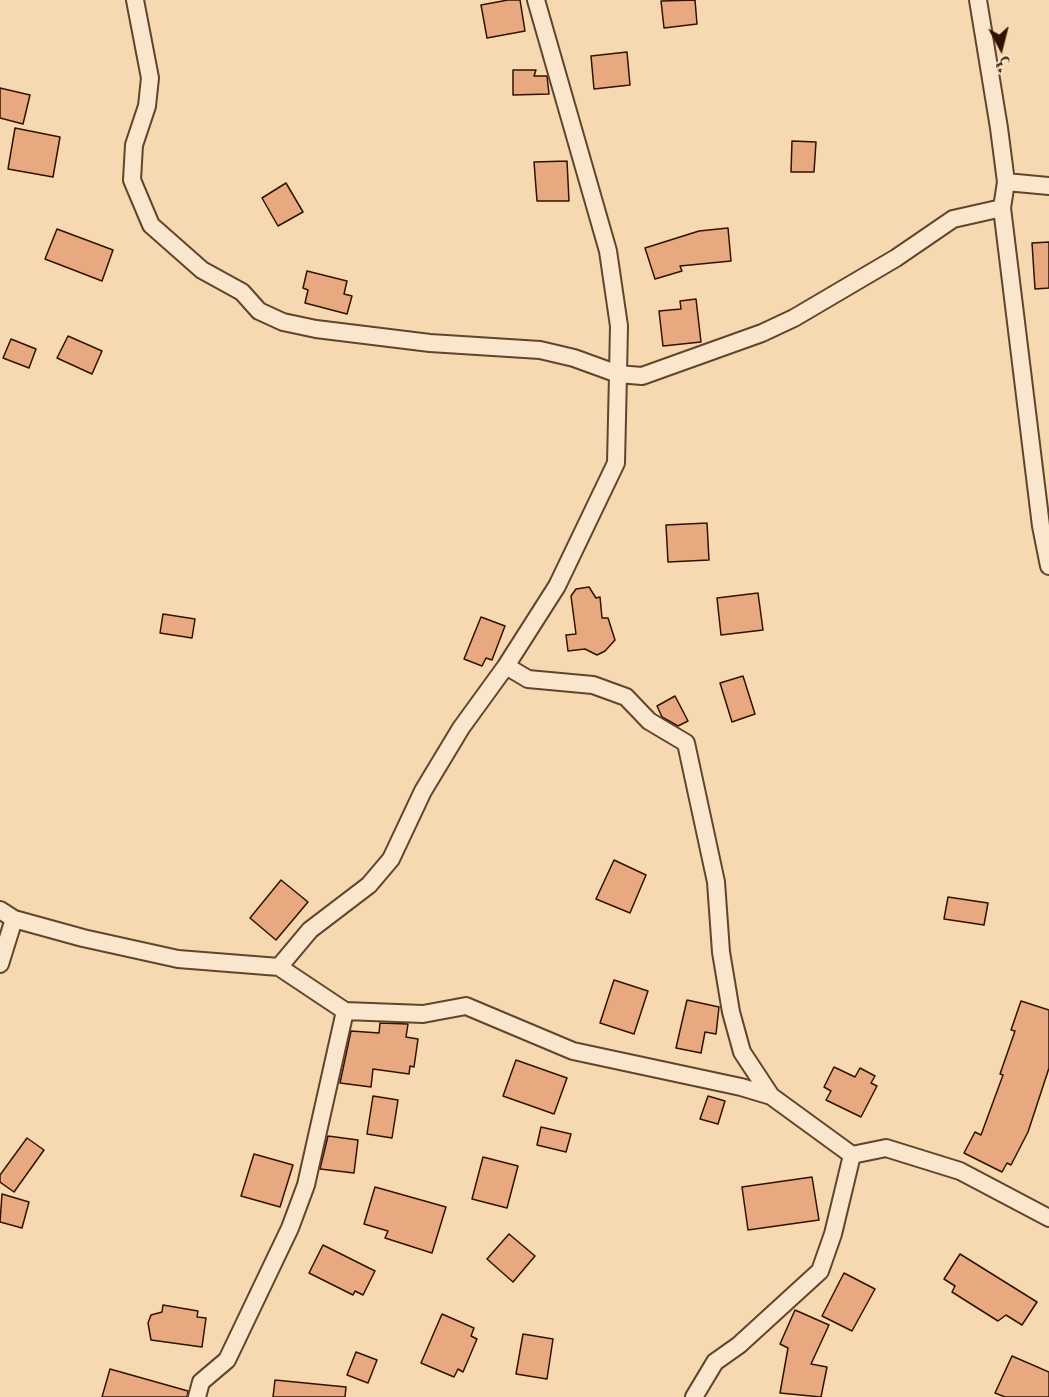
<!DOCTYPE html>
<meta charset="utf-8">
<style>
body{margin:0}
#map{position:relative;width:1049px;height:1397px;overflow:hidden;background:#f6d9b0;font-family:"Libre Bodoni",Amiri,serif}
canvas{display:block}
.north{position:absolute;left:971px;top:18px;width:60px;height:60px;-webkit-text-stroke:4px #f9e6cc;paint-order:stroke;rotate:173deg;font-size:16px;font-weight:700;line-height:24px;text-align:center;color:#2f1300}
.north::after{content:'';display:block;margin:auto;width:21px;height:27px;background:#2f1300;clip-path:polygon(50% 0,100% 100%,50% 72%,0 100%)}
</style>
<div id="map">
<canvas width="1049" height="1397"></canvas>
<div class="north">ش</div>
</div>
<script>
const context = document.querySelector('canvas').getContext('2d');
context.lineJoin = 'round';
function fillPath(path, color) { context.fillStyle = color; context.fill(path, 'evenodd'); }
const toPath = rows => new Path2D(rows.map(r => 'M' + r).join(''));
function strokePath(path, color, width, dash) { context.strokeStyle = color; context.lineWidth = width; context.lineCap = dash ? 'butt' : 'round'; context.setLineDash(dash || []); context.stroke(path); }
const building = toPath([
 [508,0,520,0,525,31,487,38,481,5,508,0],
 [695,0,697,24,664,28,661,1,695,0],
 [627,52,630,85,594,89,591,56,627,52],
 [513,70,536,70,534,76,547,76,549,94,513,95,513,70],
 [0,88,30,95,23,124,0,118,0,88],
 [15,128,60,137,53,177,8,169,15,128],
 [792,141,816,142,814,172,791,172,792,141],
 [567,161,569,201,537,201,534,162,567,161],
 [286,183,303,212,278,226,262,198,286,183],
 [728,228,731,261,680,266,682,271,655,279,645,248,699,231,728,228],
 [57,229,113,250,102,281,45,259,57,229],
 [1049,242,1049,288,1035,289,1032,243,1049,242],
 [307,271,347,281,344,294,352,296,347,314,305,303,308,290,303,288,307,271],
 [696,299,701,342,663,346,659,311,681,309,680,301,696,299],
 [68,336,102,351,92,374,57,358,68,336],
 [11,339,36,349,29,368,3,358,11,339],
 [707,523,709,560,668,562,666,525,707,523],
 [589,587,596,598,600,597,602,618,608,618,615,640,605,651,597,655,585,649,568,651,566,635,576,634,571,596,576,589,589,587],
 [758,593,763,630,721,635,717,598,758,593],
 [163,614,195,619,192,638,160,633,163,614],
 [481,617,505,626,492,660,486,658,482,666,464,659,481,617],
 [743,676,755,714,732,722,720,683,743,676],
 [675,696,688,721,678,726,662,717,657,706,675,696],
 [614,860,646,875,630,913,596,899,614,860],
 [281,880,308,902,276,940,250,918,281,880],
 [948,897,988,903,984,925,944,919,948,897],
 [614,980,648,991,634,1034,600,1023,614,980],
 [687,1000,719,1007,716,1034,705,1032,701,1053,676,1048,687,1000],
 [1021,1001,1049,1010,1049,1068,1028,1132,1011,1165,1007,1163,1002,1172,964,1153,975,1132,981,1135,1003,1075,1000,1074,1015,1031,1011,1030,1021,1001],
 [380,1023,408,1024,406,1037,418,1039,414,1067,410,1066,409,1074,373,1069,371,1087,340,1083,351,1031,379,1033,380,1023],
 [516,1060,567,1078,554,1114,503,1096,516,1060],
 [834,1067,855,1077,860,1068,875,1076,871,1083,877,1086,861,1117,826,1100,831,1091,824,1087,834,1067],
 [373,1096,398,1100,392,1138,367,1134,373,1096],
 [708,1096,725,1101,718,1124,700,1119,708,1096],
 [541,1127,571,1134,566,1152,537,1145,541,1127],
 [328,1136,358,1140,354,1173,320,1169,328,1136],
 [27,1138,44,1150,14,1192,0,1182,0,1175,27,1138],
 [254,1154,293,1165,280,1207,241,1196,254,1154],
 [483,1157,518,1166,507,1208,472,1199,483,1157],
 [812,1177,819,1220,748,1230,742,1187,812,1177],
 [375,1187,446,1207,432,1253,385,1238,388,1231,364,1224,375,1187],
 [2,1194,29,1202,22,1228,0,1222,2,1194],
 [509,1234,535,1256,513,1282,487,1259,509,1234],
 [323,1245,375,1271,363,1295,355,1291,353,1295,309,1273,323,1245],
 [960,1254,1037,1302,1022,1325,1006,1315,998,1321,952,1292,955,1286,944,1279,960,1254],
 [844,1273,875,1289,852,1331,822,1316,844,1273],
 [163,1305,198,1311,197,1317,206,1318,202,1347,151,1340,148,1323,151,1315,162,1312,163,1305],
 [795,1310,829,1325,811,1364,827,1367,821,1397,780,1393,788,1348,780,1344,795,1310],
 [442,1314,474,1328,471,1336,477,1339,463,1372,458,1369,454,1377,421,1363,442,1314],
 [523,1334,553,1339,547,1379,516,1374,523,1334],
 [356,1352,377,1360,368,1383,347,1375,356,1352],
 [1012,1356,1049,1372,1049,1397,1005,1397,995,1393,1012,1356],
 [110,1369,188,1391,187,1397,102,1397,110,1369],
 [275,1380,346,1387,345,1397,273,1397,275,1380]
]);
const minor = toPath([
 [135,0,150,78,147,106,134,145,132,180,151,225,202,270,242,292,259,311,283,322,316,329,430,343,540,350,574,358,618,374,616,463,557,586,506,666],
 [536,0,608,251,619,326,618,374,642,376,762,333,794,318,896,258,953,219,1002,208],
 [978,0,999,128,1006,182,1002,208,1041,526,1049,566],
 [1006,182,1049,186],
 [0,910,14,919],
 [0,964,14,919,83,938,178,959,279,967],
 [345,1011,279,967,310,930,369,885,391,859,423,791,461,728,506,666,528,679,593,685,626,697,649,721,686,743,716,882,721,952,731,1012,742,1052,771,1096],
 [852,1155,886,1148,960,1171,1049,1218],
 [197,1397,201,1382,227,1360,290,1228,306,1185,345,1011,423,1014,466,1006,573,1051,741,1087,771,1096,852,1155,833,1234,820,1271,739,1345,715,1362,694,1397]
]);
fillPath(building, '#e8a980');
strokePath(building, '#2f1300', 1.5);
strokePath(minor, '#61442c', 20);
strokePath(minor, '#f9e6cc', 16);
</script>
